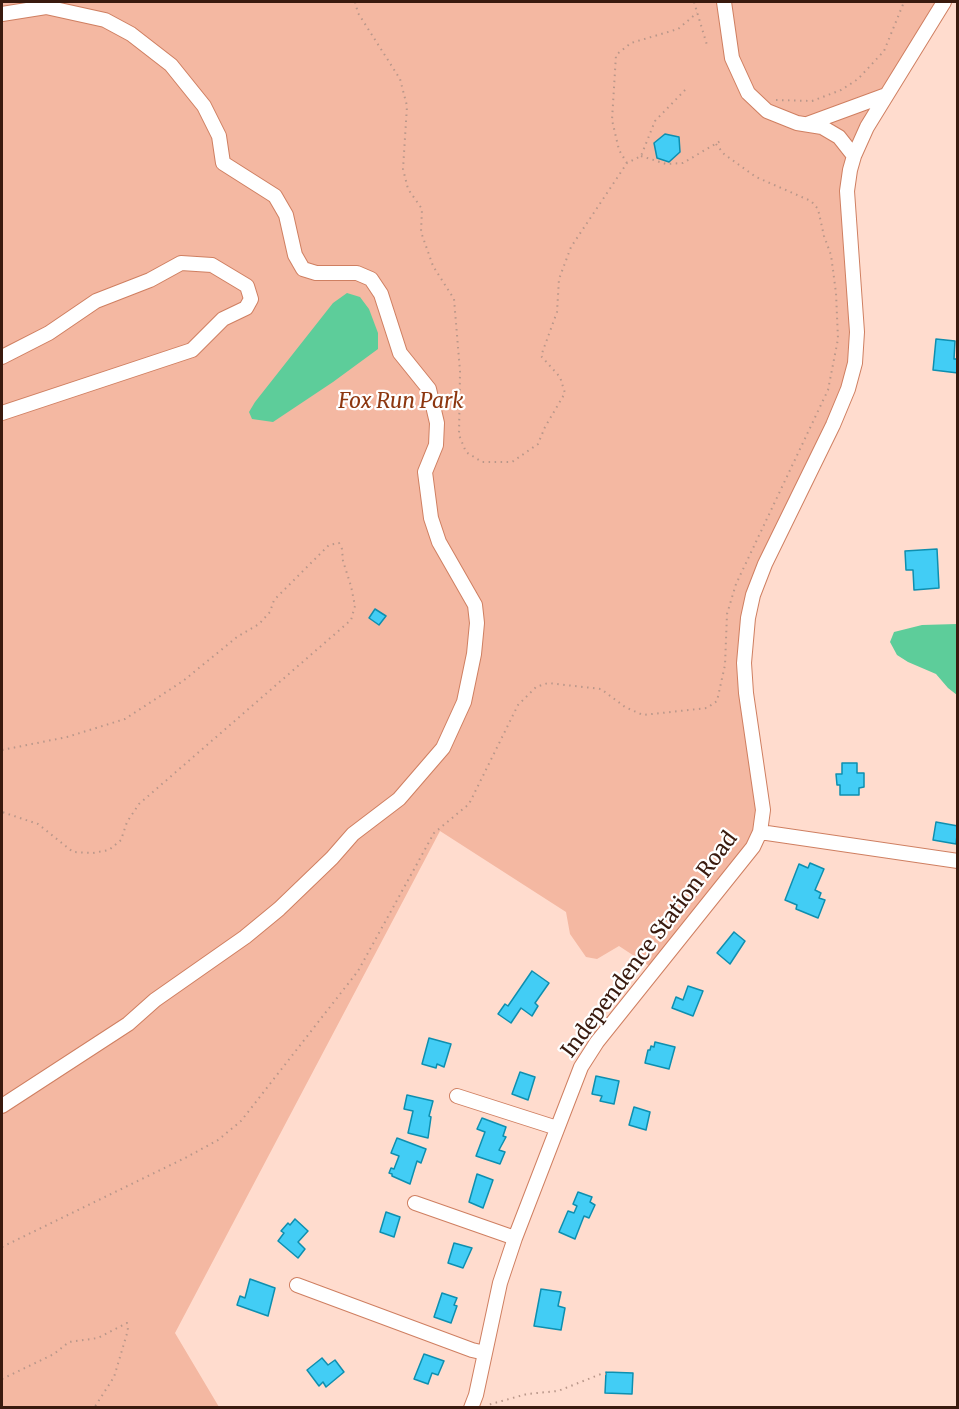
<!DOCTYPE html>
<style>
body{margin:0}
#map{position:relative;width:959px;height:1409px;overflow:hidden;background:#ffdcce;font-family:Merriweather,serif}
canvas{display:block}
.frame{position:absolute;inset:0;border:3px solid #391a0e;pointer-events:none}
</style>
<div id="map">
<canvas width="959" height="1409"></canvas>
<div class="frame"></div>
</div>
<script>
const context = document.querySelector('canvas').getContext('2d');
context.lineJoin = 'round';
function fillPath(path, color) { context.fillStyle = color; context.fill(path, 'evenodd'); }
const toPath = rows => new Path2D(rows.map(r => 'M' + r).join(''));
function strokePath(path, color, width, dash) { context.strokeStyle = color; context.lineWidth = width; context.lineCap = dash ? 'butt' : 'round'; context.setLineDash(dash || []); context.stroke(path); }
function label(font, color, halo, rows, align = 'center') {
  context.font = font + ' Merriweather,serif'; context.lineWidth = 4.5; context.setLineDash([]); context.textBaseline = 'middle'; context.strokeStyle = halo; context.fillStyle = color; for (const [text, x, y, turn = 0] of rows) {
    context.save(); context.translate(x, y); context.rotate((+turn || 0) * Math.PI / 180); context.textAlign = isNaN(turn) ? turn : align; if (halo) context.strokeText(text, 0, 0); context.fillText(text, 0, 0); context.restore();
  }
}
const green = toPath([
 [2,2,944,2,850,170,855,363,748,618,760,832,654,969,619,946,597,959,586,957,570,934,566,912,440,831,175,1333,219,1407,2,1408]
]);
const water = toPath([
 [347,293,360,297,369,309,378,333,378,349,333,382,273,422,252,419,249,412,255,402,333,303],
 [957,624,958,624,957,695,948,688,936,674,908,662,897,655,890,642,894,632,922,625]
]);
const building = toPath([
 [665,134,679,137,680,152,669,162,657,158,654,143,665,134],
 [936,339,955,341,954,359,958,359,958,373,933,370,936,339],
 [937,549,939,588,914,590,913,570,906,570,905,551,937,549],
 [375,609,386,616,379,625,369,618,375,609],
 [842,763,857,763,857,773,864,773,864,787,859,788,859,795,840,795,840,785,837,785,836,774,842,774,842,763],
 [936,822,958,826,956,844,933,840,936,822],
 [810,863,824,869,815,890,821,893,819,898,825,900,818,918,796,909,797,905,785,900,799,864,808,868,810,863],
 [734,932,745,941,730,964,717,953,734,932],
 [532,971,549,983,535,1003,538,1006,532,1016,521,1008,511,1023,498,1014,505,1004,508,1006,532,971],
 [688,986,703,991,693,1016,672,1008,676,997,683,1000,688,986],
 [429,1038,451,1044,444,1067,437,1064,436,1068,422,1064,429,1038],
 [655,1042,675,1047,669,1069,645,1063,648,1050,650,1050,651,1046,654,1047,655,1042],
 [520,1072,535,1077,528,1100,512,1094,520,1072],
 [596,1076,619,1081,614,1104,600,1101,602,1096,592,1094,596,1076],
 [407,1095,433,1101,429,1116,431,1117,428,1138,408,1133,413,1111,404,1109,407,1095],
 [634,1107,650,1112,646,1130,629,1125,634,1107],
 [482,1118,506,1127,503,1136,506,1137,499,1150,505,1152,500,1164,476,1156,485,1132,477,1129,482,1118],
 [397,1138,426,1149,421,1163,417,1161,410,1184,392,1176,392,1174,389,1173,391,1168,394,1169,399,1156,391,1153,397,1138],
 [477,1174,493,1180,483,1208,469,1202,477,1174],
 [578,1192,592,1197,590,1202,595,1205,589,1218,584,1216,575,1239,559,1232,568,1211,574,1213,577,1206,573,1204,578,1192],
 [386,1212,400,1217,394,1237,380,1232,386,1212],
 [295,1219,308,1231,298,1242,305,1249,298,1258,278,1241,284,1233,281,1231,288,1223,290,1225,295,1219],
 [454,1243,472,1248,463,1268,448,1263,454,1243],
 [250,1279,275,1288,268,1316,237,1305,240,1296,245,1298,250,1279],
 [541,1289,561,1292,558,1306,565,1308,561,1330,534,1326,541,1289],
 [442,1293,457,1298,454,1305,457,1306,451,1323,434,1317,442,1293],
 [424,1354,444,1361,438,1375,432,1373,428,1384,414,1379,424,1354],
 [322,1358,328,1365,335,1360,344,1372,326,1387,323,1382,319,1386,307,1370,322,1358],
 [606,1372,633,1373,632,1394,605,1393,606,1372]
]);
const path = toPath([
 [355,2,358,13,400,79,407,106,403,169,408,189,422,209,421,232,433,266,454,299,460,371,459,435,466,452,482,462,512,462,538,444,545,427,565,393,560,377,541,356,557,312,559,279,571,247,627,163,641,156,655,121,686,89],
 [694,2,707,45],
 [776,100,812,101,841,90,858,79,884,51,904,2],
 [641,156,666,164,683,163,722,140],
 [627,163,619,150,612,120,616,55,631,43,678,29,697,13],
 [2,750,67,737,125,719,183,681,237,637,259,624,270,612,274,600,329,545,339,543,342,549,343,561,351,586,355,606,351,620,139,804,127,822,121,840,109,850,93,853,73,852,38,824,2,812],
 [2,1247,185,1158,218,1140,241,1121,358,971,434,833,469,804,518,705,536,687,548,683,601,689,625,707,643,715,707,708,717,701,725,665,727,614,736,584,828,390,838,339,836,293,831,255,824,236,818,209,811,201,756,177,724,154,716,144],
 [2,1379,54,1354,69,1342,98,1338,127,1323,128,1330,114,1377,94,1408],
 [485,1408,491,1404,527,1394,558,1391,601,1374,606,1374]
]);
const minor = toPath([
 [724,2,732,58,748,93,767,111,797,123,822,127,839,137,854,156],
 [2,14,46,7,105,20,131,34,171,65,204,106,219,136,223,163,275,196,286,215,295,255,303,269,316,273,357,273,371,279,381,294,400,353,429,389,437,423,436,445,425,472,431,518,439,542,475,605,477,623,474,654,464,702,443,748,399,799,353,834,332,858,279,909,245,937,155,1000,128,1024,2,1106],
 [807,124,886,95],
 [2,357,49,333,96,301,150,280,181,263,212,265,247,286,251,299,246,308,223,319,192,350,2,413],
 [760,832,958,861],
 [457,1096,557,1128],
 [415,1203,515,1238],
 [297,1285,472,1350,485,1353],
 [471,1408,476,1395,500,1283,515,1238,581,1067,597,1042,753,847,760,832,763,810,746,693,744,663,748,618,753,595,765,564,833,425,848,389,855,363,857,332,847,191,850,170,854,156,867,127,944,2]
]);
const parkNames = [
 ["Fox Run Park",401,402]
];
const streetNames = [
 ["Independence Station Road",650,945,-53]
];
fillPath(green, '#f4b8a2');
fillPath(water, '#5dcd9a');
fillPath(building, '#42cdf5');
strokePath(building, '#0e8faf', 1.5);
strokePath(minor, '#cf7f61', 16);
strokePath(path, '#b9978a', 2, [1.5, 4.5]);
strokePath(minor, '#fff', 14);
label('italic 21px', '#8d3710', '#fff', parkNames);
label('21px', '#391a0e', '#fff', streetNames);
</script>
